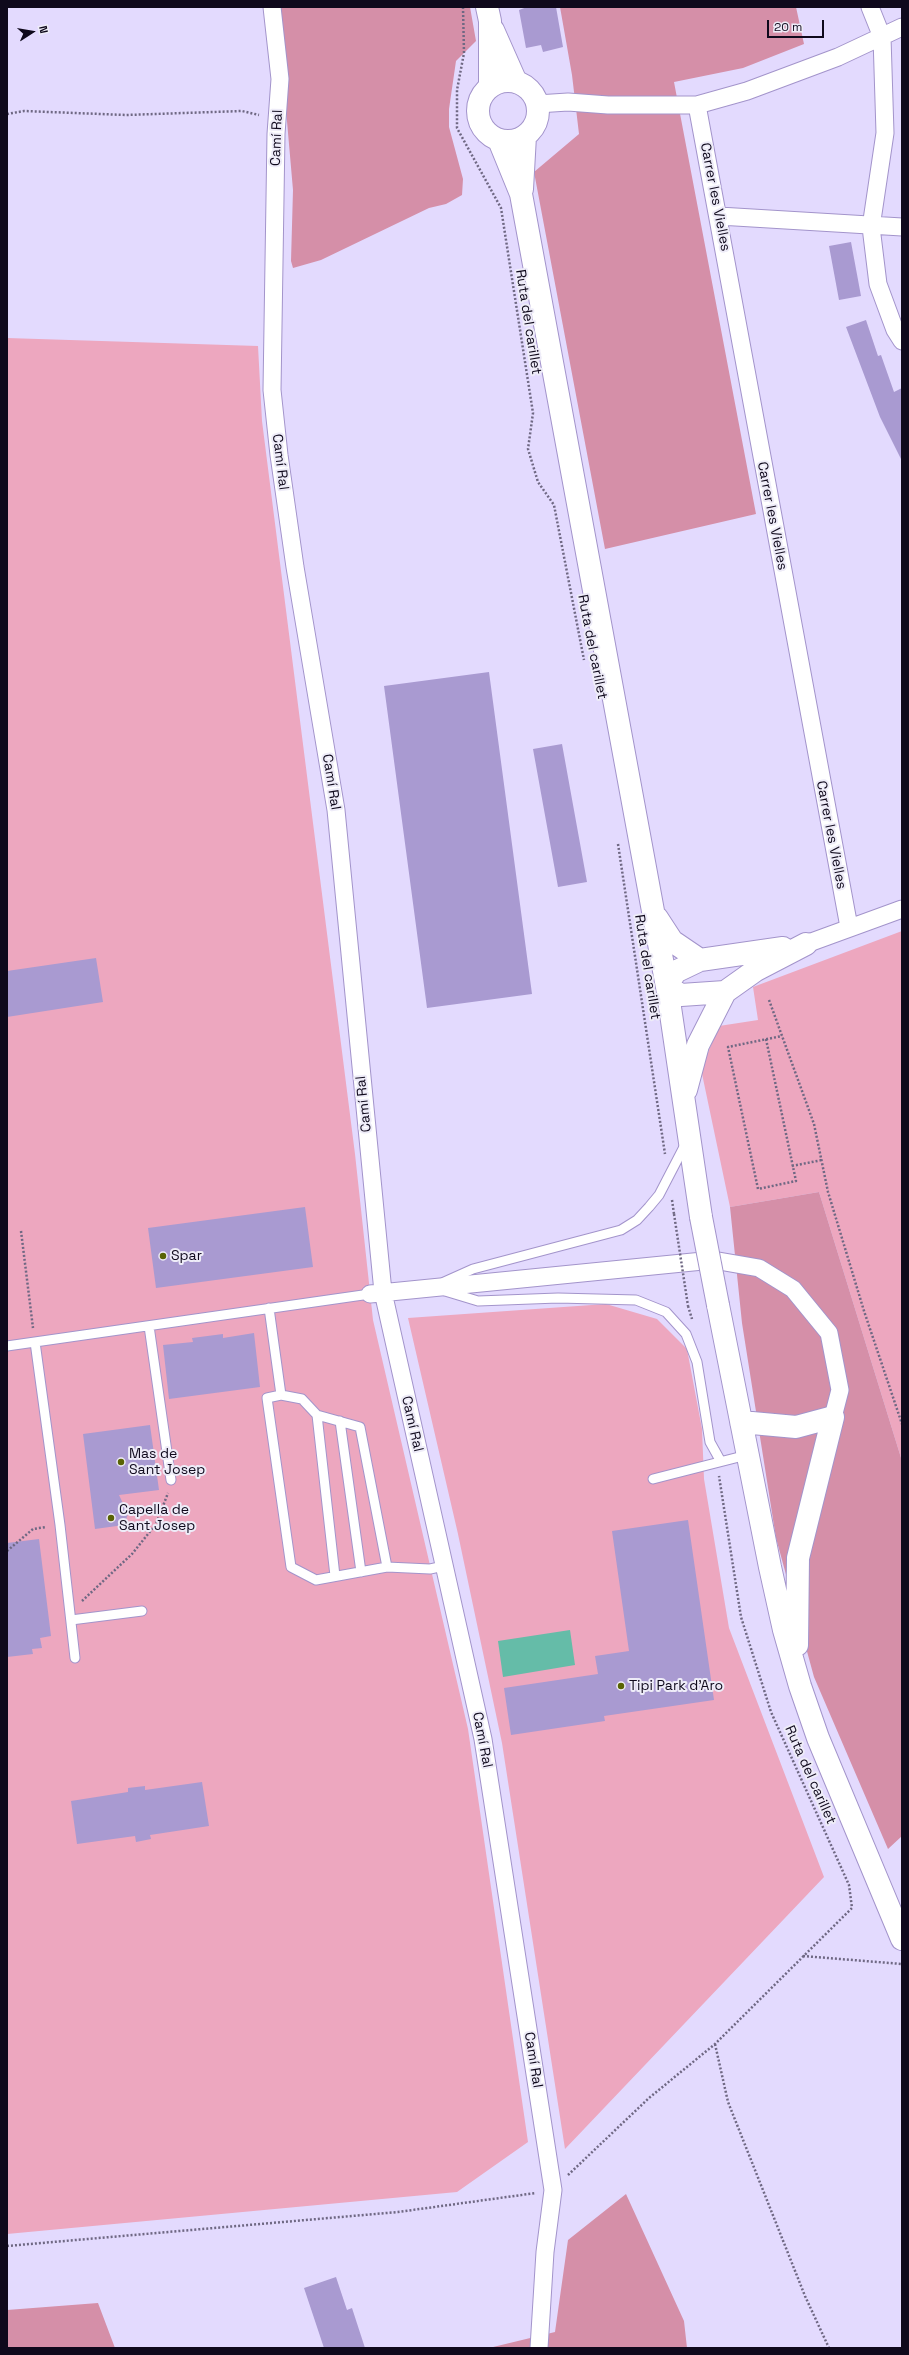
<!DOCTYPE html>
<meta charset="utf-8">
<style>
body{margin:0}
#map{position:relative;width:909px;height:2355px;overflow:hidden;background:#e3dafe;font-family:"Space Grotesk",sans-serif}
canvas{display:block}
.frame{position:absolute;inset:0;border:8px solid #0f091c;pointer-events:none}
.north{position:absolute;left:12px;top:12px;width:40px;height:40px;-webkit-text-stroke:3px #eeecf8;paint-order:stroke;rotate:78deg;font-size:11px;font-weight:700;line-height:16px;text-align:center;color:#0f091c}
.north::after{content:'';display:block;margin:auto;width:14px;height:18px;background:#0f091c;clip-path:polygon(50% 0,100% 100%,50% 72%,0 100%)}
.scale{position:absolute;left:767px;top:20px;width:57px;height:18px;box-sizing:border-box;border:2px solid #0f091c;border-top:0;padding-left:5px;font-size:12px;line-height:14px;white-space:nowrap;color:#0f091c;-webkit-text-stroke:3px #eeecf8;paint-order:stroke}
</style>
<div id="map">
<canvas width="909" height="2355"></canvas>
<div class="frame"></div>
<div class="north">N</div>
<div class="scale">20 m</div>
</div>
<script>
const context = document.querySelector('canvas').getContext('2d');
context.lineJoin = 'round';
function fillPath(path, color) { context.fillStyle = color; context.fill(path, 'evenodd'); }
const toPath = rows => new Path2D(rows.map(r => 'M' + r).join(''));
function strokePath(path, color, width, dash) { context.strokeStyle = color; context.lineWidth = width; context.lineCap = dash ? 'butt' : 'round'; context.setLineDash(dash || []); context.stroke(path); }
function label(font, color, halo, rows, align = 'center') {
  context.font = font + ' "Space Grotesk",sans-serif'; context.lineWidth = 4; context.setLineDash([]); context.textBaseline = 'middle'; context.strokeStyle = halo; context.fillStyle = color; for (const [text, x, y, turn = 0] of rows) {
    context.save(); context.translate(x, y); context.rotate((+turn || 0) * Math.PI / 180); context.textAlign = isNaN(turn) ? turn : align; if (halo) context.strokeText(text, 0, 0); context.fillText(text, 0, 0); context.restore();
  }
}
const green = toPath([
 [7,338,258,346,262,421,355,1154,373,1320,468,1729,528,2142,457,2192,7,2234],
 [902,931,902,1461,819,1192,730,1207,701,1069,719,1026,758,1020,753,987],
 [606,1304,657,1319,687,1349,702,1429,704,1479,729,1628,824,1877,565,2149,502,1743,458,1534,408,1318]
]);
const forest = toPath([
 [277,7,470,7,476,41,456,61,449,109,449,127,463,179,462,195,446,204,429,208,321,260,293,268,291,261,293,190],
 [560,7,796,7,804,44,743,68,674,82,756,514,605,549,534,172,579,134,572,75],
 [819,1192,902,1461,902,1836,888,1849,814,1677,776,1538,742,1323,730,1207],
 [626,2194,684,2321,687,2348,489,2348,555,2332,568,2240],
 [98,2303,115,2348,7,2348,7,2310]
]);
const water = toPath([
 [570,1630,575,1665,503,1677,498,1641]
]);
const building = toPath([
 [527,7,556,7,563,47,543,52,541,45,526,48,519,10],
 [851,242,861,296,839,300,829,246],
 [866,320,878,356,881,355,894,392,902,388,902,461,880,417,846,327],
 [489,672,532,994,427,1008,384,686],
 [562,744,587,882,558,887,533,749],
 [96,958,103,1002,7,1017,7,971],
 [305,1207,313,1267,156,1288,148,1228],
 [254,1333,260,1387,169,1399,163,1345,193,1342,192,1338,223,1334,223,1338],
 [150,1425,159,1490,119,1495,128,1514,124,1525,95,1529,83,1434],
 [688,1520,714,1700,604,1716,605,1721,511,1735,504,1688,598,1674,595,1656,629,1651,612,1531],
 [39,1539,51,1636,40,1638,42,1648,32,1649,33,1654,7,1657,7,1543],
 [202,1782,209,1826,150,1835,151,1839,136,1842,135,1836,77,1844,71,1801,128,1792,128,1788,145,1786,145,1790],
 [336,2277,347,2310,352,2308,365,2348,324,2348,304,2288]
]);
const path = toPath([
 [463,7,464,53,457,90,457,128,501,208,533,413,528,449,538,482,554,505,584,660],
 [7,114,24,111,126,115,242,111,259,115],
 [618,844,665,1154],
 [769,1000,814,1124,828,1192,864,1311,902,1424],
 [766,1039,796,1181,758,1189,728,1047,782,1036],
 [792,1166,822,1160],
 [672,1200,674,1214],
 [21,1231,33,1328],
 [688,1306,692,1319],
 [7,1551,33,1529,46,1527],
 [82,1601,132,1554,156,1524,168,1493],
 [803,1956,902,1964],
 [715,2044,728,2102,805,2296,829,2348],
 [568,2175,649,2098,715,2044,852,1908,849,1885,771,1712,741,1617,719,1476],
 [7,2246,398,2212,536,2193]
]);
const service = toPath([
 [444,1282,473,1269,621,1230,637,1220,649,1207,659,1195,686,1143],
 [445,1291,478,1301,558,1298,636,1300,666,1312,686,1334,697,1362,710,1442,720,1460],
 [269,1308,281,1395,267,1398,291,1567,316,1580,387,1567,430,1569,444,1566],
 [149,1326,171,1480],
 [35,1342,60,1525,75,1658],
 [7,1346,370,1294],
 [281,1395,302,1399,317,1415,360,1427,387,1567],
 [317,1415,335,1576],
 [340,1421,361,1572],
 [653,1479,747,1455],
 [71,1620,142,1611]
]);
const minor = toPath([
 [272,7,280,79,276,134,272,390,279,455,295,567,336,810,383,1292,483,1739,553,2190,545,2252,539,2348],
 [870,7,882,37,885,133,871,227,878,284,895,330,902,341],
 [537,104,568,102,608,105,697,105,747,91,838,57,902,27],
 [697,105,849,927],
 [719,216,902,227],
 [806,944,902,909],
 [370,1294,713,1260,759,1268,793,1289,829,1333,840,1390,833,1417]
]);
const tertiary = toPath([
 [487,7,490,21,490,87],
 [493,30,516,82],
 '478 111a30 30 0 1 1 60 0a30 30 0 1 1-60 0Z',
 [499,140,521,194,667,987,701,1217],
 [522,189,525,136],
 [657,918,672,941,700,960,783,948],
 [700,960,675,972,667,987,681,995,725,992],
 [686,1090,698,1045,725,992,756,970,806,944],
 [718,1305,770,1567,784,1630,800,1686,818,1738,902,1939],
 [741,1422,796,1427,833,1417,798,1558,797,1645]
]);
const pathBridge = toPath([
 [674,1214,688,1306]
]);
const tertiaryBridge = toPath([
 [701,1217,718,1305]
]);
const markers = [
 [163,1256,4,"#596304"],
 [121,1462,4,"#596304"],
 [111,1518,4,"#596304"],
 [621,1686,4,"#596304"]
];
const streetNames = [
 ["Camí Ral",277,138,-88],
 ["Carrer les Vielles",715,197,79],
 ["Ruta del carillet",528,322,81],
 ["Camí Ral",280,462,83],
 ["Carrer les Vielles",772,516,79],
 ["Ruta del carillet",592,647,79],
 ["Camí Ral",331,782,81],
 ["Carrer les Vielles",831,835,79],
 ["Ruta del carillet",647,967,81],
 ["Camí Ral",364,1104,-96],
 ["Camí Ral",412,1424,77],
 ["Camí Ral",482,1740,79],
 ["Ruta del carillet",810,1775,66],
 ["Camí Ral",533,2060,81]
];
const poiNames = [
 ["Spar",171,1256],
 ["Mas de",129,1454],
 ["Sant Josep",129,1470],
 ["Capella de",119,1510],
 ["Sant Josep",119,1526],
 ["Tipi Park d'Aro",629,1686]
];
fillPath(green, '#eda7bf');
fillPath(forest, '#d58fa8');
fillPath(water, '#65bca8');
fillPath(building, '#a99ad1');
strokePath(service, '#a394cb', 11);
strokePath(minor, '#a394cb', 19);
strokePath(tertiary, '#a394cb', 24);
strokePath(path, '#6f6883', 2.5, [2, 2]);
strokePath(service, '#fff', 9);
strokePath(minor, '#fff', 17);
strokePath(tertiary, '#fff', 22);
strokePath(tertiaryBridge, '#a394cb', 24, []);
strokePath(pathBridge, '#6f6883', 2.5, [2, 2]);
strokePath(tertiaryBridge, '#fff', 22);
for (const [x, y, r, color] of markers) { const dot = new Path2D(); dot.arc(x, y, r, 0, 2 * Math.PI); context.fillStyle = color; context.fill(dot); strokePath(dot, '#eeecf8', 1.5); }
label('14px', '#0f091c', '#eeecf8', streetNames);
label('14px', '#0f091c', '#eeecf8', poiNames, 'left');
</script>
